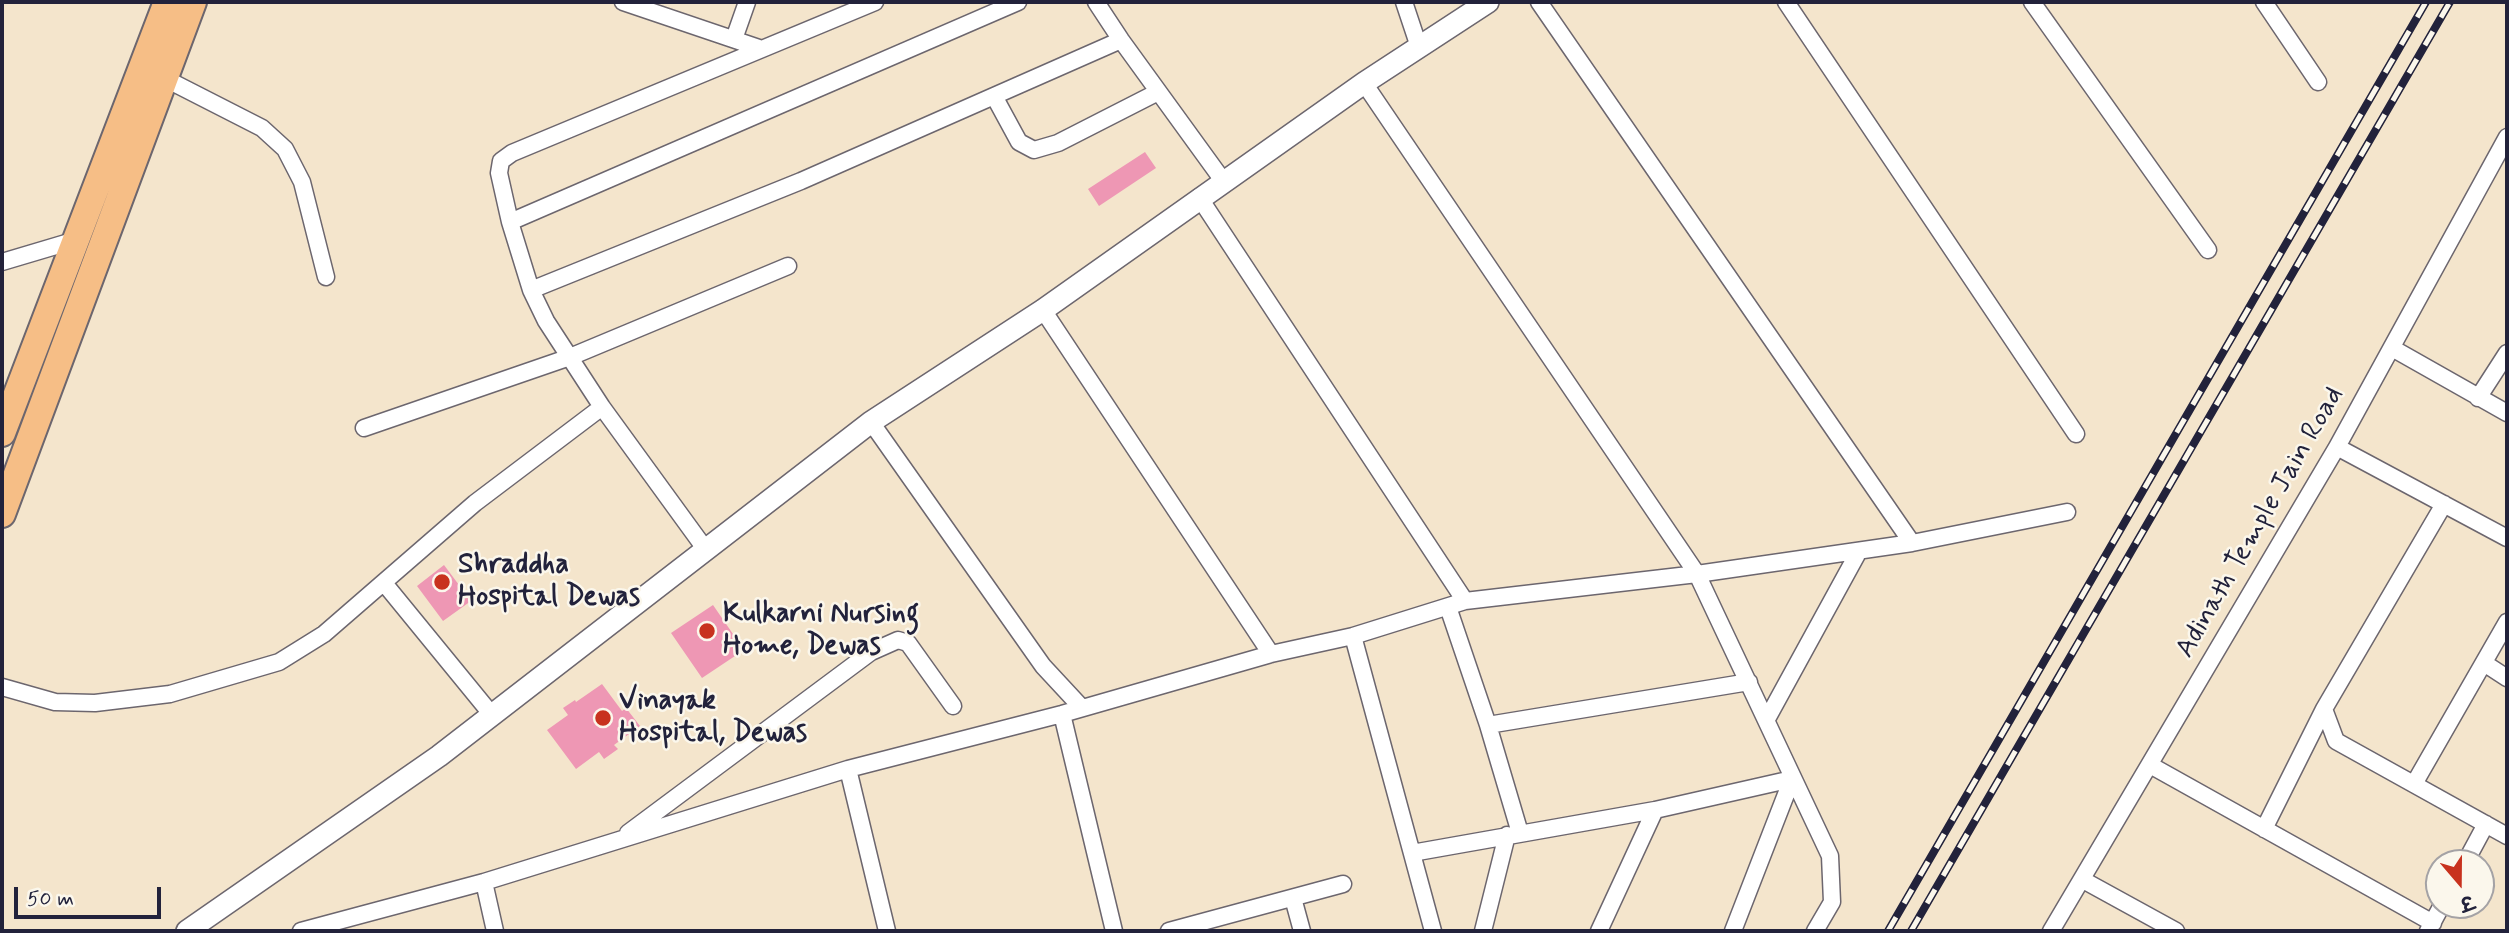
<!DOCTYPE html>
<meta charset="utf-8">
<style>
body{margin:0}
#map{position:relative;width:2509px;height:933px;overflow:hidden;background:#f4e5cc;font-family:Mynerve,"Playpen Sans Deva",sans-serif}
canvas{display:block}
.frame{position:absolute;inset:0;border:4px solid #22223b;pointer-events:none}
.north{position:absolute;left:2425px;top:849px;width:70px;height:70px;box-sizing:border-box;background:#fbf7ec;border:2px solid #a4a2a5;border-radius:50%;rotate:160deg;font-size:19px;font-weight:700;line-height:28px;text-align:center;color:#22223b}
.north::after{content:'';display:block;margin:auto;width:24px;height:32px;background:#c8321e;clip-path:polygon(50% 0,100% 100%,50% 72%,0 100%)}
.scale{position:absolute;left:14px;top:887px;width:147px;height:32px;box-sizing:border-box;border:4px solid #22223b;border-top:0;padding-left:9px;font-size:21px;line-height:24px;white-space:nowrap;color:#22223b;-webkit-text-stroke:5px #fbf7ec;paint-order:stroke}
</style>
<div id="map">
<canvas width="2509" height="933"></canvas>
<div class="frame"></div>
<div class="north">उ</div>
<div class="scale">50 m</div>
</div>
<script>
const context = document.querySelector('canvas').getContext('2d');
context.lineJoin = 'round';
function fillPath(path, color) { context.fillStyle = color; context.fill(path, 'evenodd'); }
const toPath = rows => new Path2D(rows.map(r => 'M' + r).join(''));
function strokePath(path, color, width, dash) { context.strokeStyle = color; context.lineWidth = width; context.lineCap = dash ? 'butt' : 'round'; context.setLineDash(dash || []); context.stroke(path); }
function label(font, color, halo, rows, align = 'center') {
  context.font = font + ' Mynerve,sans-serif'; context.lineWidth = 5; context.setLineDash([]); context.textBaseline = 'middle'; context.strokeStyle = halo; context.fillStyle = color; for (const [text, x, y, turn = 0] of rows) {
    context.save(); context.translate(x, y); context.rotate((+turn || 0) * Math.PI / 180); context.textAlign = isNaN(turn) ? turn : align; if (halo) context.strokeText(text, 0, 0); context.fillText(text, 0, 0); context.restore();
  }
}
const building = toPath([
 [1145,152,1156,168,1099,206,1088,189],
 [444,565,471,601,443,621,417,586],
 [713,605,744,650,702,678,671,633],
 [602,684,622,711,626,708,640,726,614,745,618,749,604,759,599,752,576,769,547,730,568,715,563,708,575,700,576,702]
]);
const minor = toPath([
 [623,2,762,49],
 [1096,2,1121,40,1224,182],
 [1404,2,1419,47],
 [1539,2,1912,543],
 [1786,2,2076,434],
 [2032,2,2208,250],
 [2264,2,2318,82],
 [734,39,747,2],
 [164,78,262,128,285,149,302,182,326,277],
 [1364,83,1697,574,1830,856,1832,902,1815,931],
 [994,96,1019,142,1034,150,1058,143,1158,92],
 [1199,197,1465,601],
 [510,222,499,173,501,161,512,153,875,2],
 [2,262,76,240],
 [531,290,510,222,1018,2],
 [1043,310,1271,654],
 [2392,348,2507,413],
 [2478,398,2507,353],
 [871,422,1043,666,1082,708],
 [364,428,570,357,788,266],
 [2337,447,2507,538],
 [2444,504,2324,709,2336,741,2507,836],
 [706,550,602,407,546,321,531,290,801,181,1121,40],
 [384,583,492,715],
 [1448,607,1488,725,1520,833],
 [1353,636,1433,931],
 [2484,663,2507,678],
 [2,687,55,702,95,703,170,694,279,662,324,634,475,503,602,407],
 [1062,714,1114,931],
 [1767,719,1859,551],
 [1488,725,1749,682],
 [2150,765,2433,923],
 [848,769,887,931],
 [2414,784,2507,622],
 [2264,829,2324,709],
 [628,833,871,652,898,640,908,643,953,706],
 [1412,853,1655,810,1792,779],
 [2465,863,2486,824],
 [2083,880,2176,931],
 [484,882,495,931],
 [1293,898,1302,931],
 [301,931,484,882,848,769,1062,714,1271,654,1353,636,1465,601,1697,574,1912,543,2067,512],
 [1169,931,1343,884],
 [1483,931,1507,835],
 [1599,931,1655,810],
 [1733,931,1792,779],
 [2051,931,2337,447,2507,137],
 [2428,931,2442,905]
]);
const tertiary = toPath([
 [187,931,439,756,871,422,1043,310,1364,83,1488,2]
]);
const primary = toPath([
 [2,433,167,2],
 [2,514,193,2]
]);
const rail = toPath([
 [1888,931,2426,2],
 [1911,931,2450,2]
]);
const markers = [
 [442,582,9,"#c8321e"],
 [707,631,9,"#c8321e"],
 [603,718,9,"#c8321e"]
];
const streetNames = [
 ["Adinath Temple Jain Road",2261,523,-60]
];
const poiNames = [
 ["Shraddha",458,566],
 ["Hospital Dewas",458,598],
 ["Kulkarni Nursing",723,615],
 ["Home, Dewas",723,647],
 ["Vinayak",619,702],
 ["Hospital, Dewas",619,734]
];
fillPath(building, '#ee97b4');
strokePath(minor, '#6c666e', 19);
strokePath(tertiary, '#6c666e', 24);
strokePath(primary, '#6c666e', 30);
strokePath(minor, '#fff', 16);
strokePath(tertiary, '#fff', 21);
strokePath(primary, '#f6be86', 26);
strokePath(rail, '#22223b', 8);
strokePath(rail, '#fbf7ec', 5, [16]);
for (const [x, y, r, color] of markers) { const dot = new Path2D(); dot.arc(x, y, r, 0, 2 * Math.PI); context.fillStyle = color; context.fill(dot); strokePath(dot, '#fbf7ec', 2.5); }
label('28px', '#22223b', '#fbf7ec', streetNames);
label('bold 28px', '#22223b', '#fbf7ec', poiNames, 'left');
</script>
